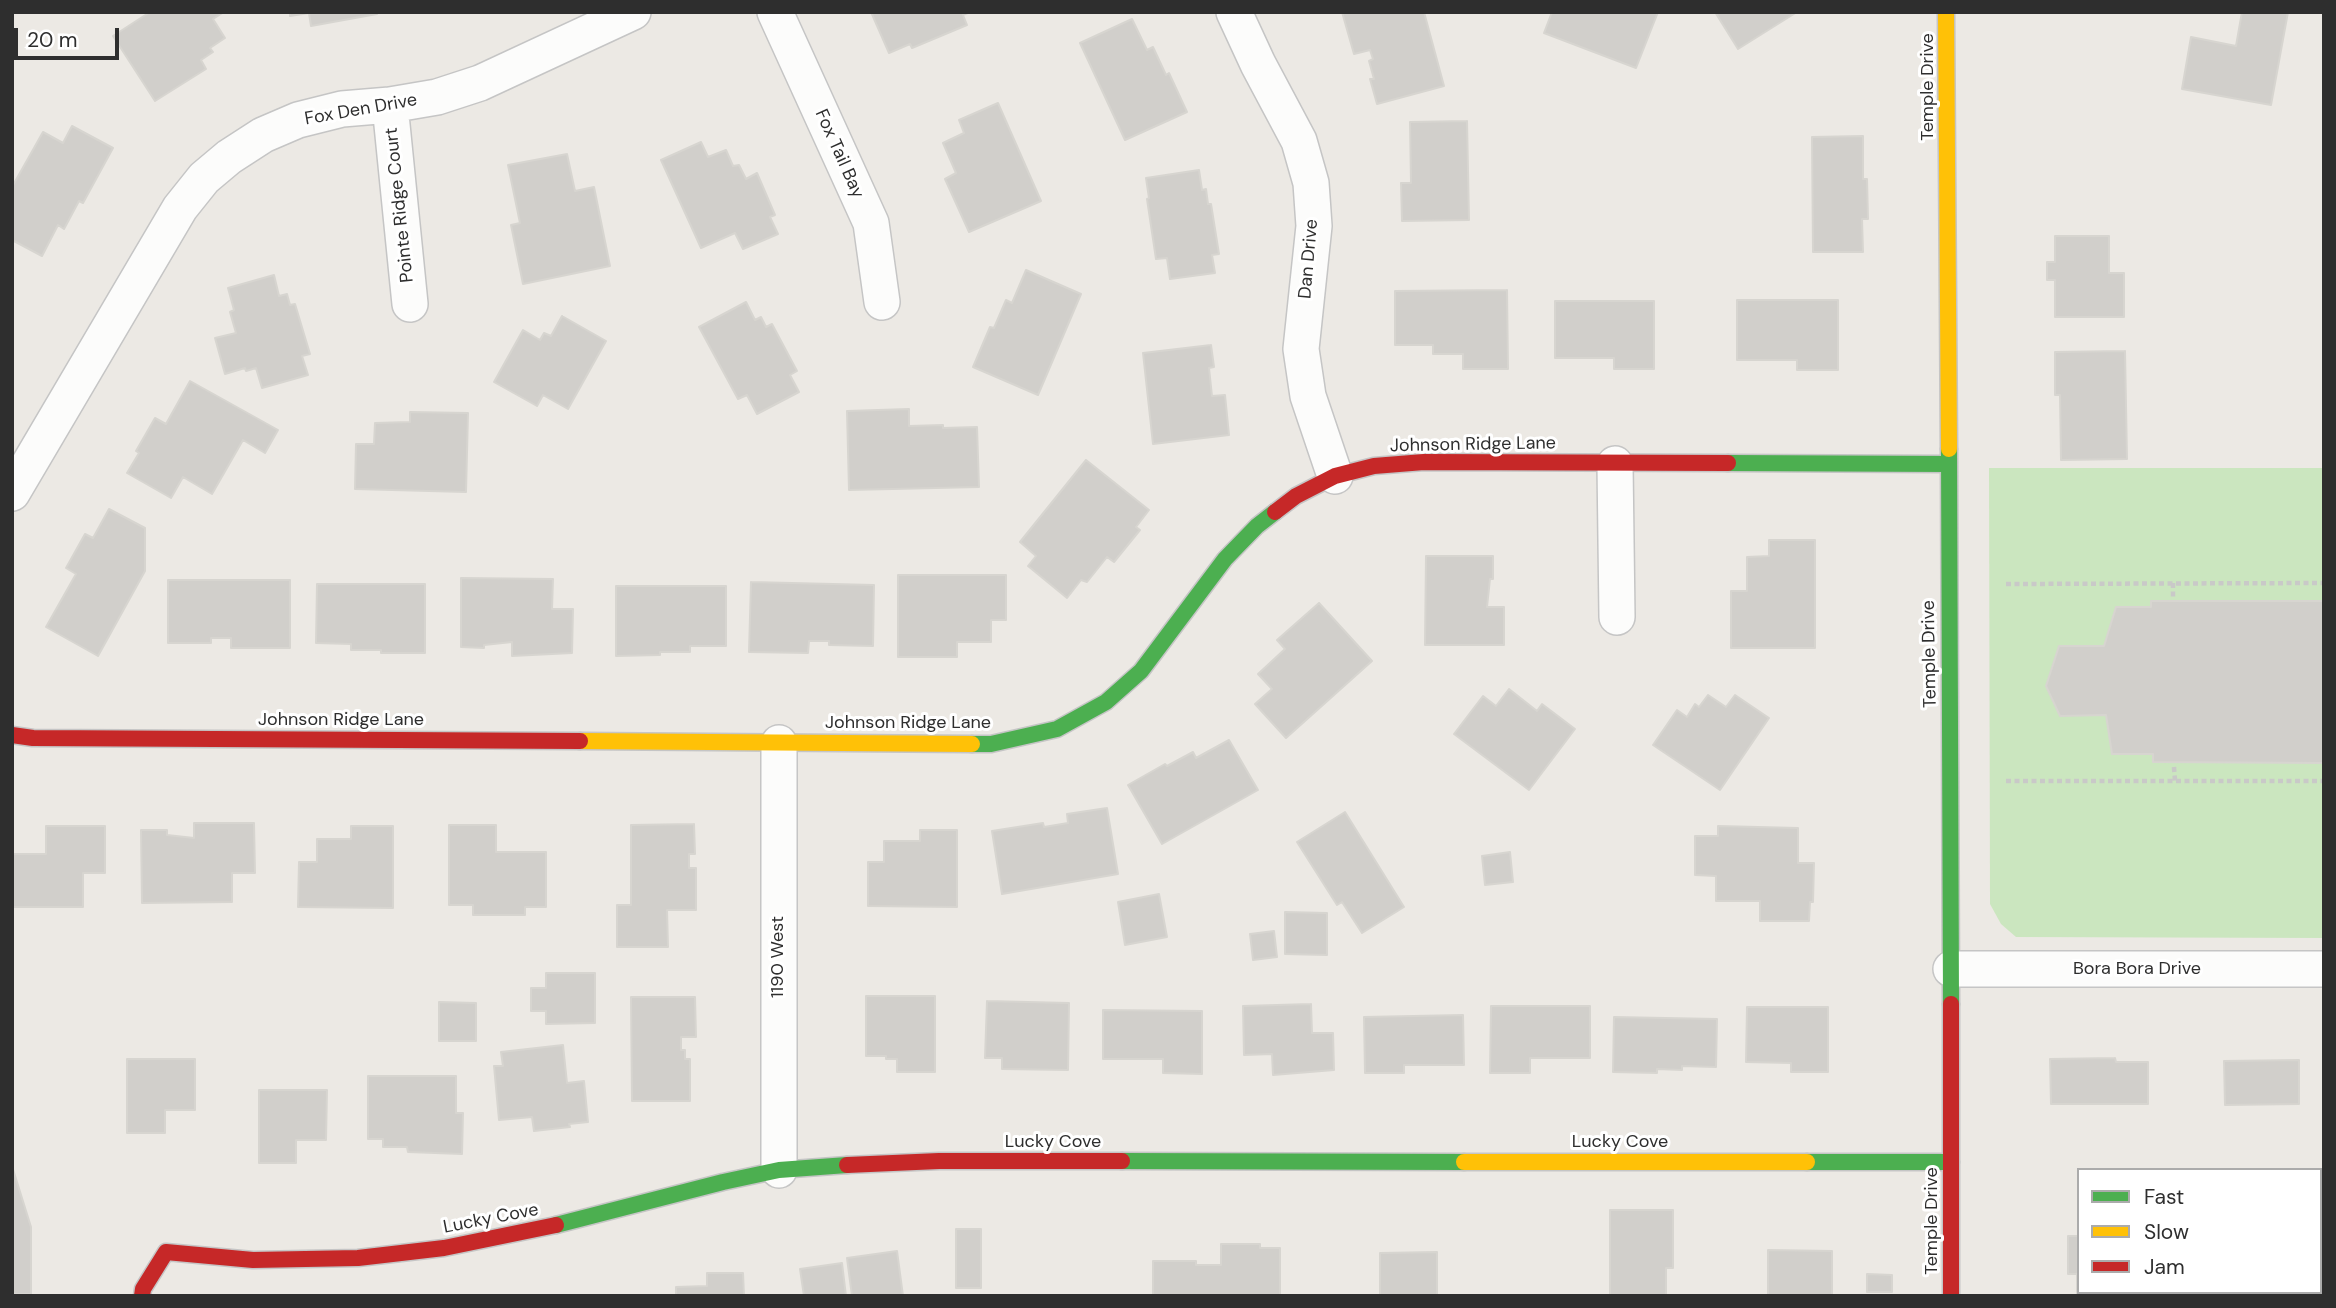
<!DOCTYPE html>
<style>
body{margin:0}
#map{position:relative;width:2336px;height:1308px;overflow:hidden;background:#ece9e4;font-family:"DM Sans",sans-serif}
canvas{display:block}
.frame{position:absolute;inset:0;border:14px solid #2e2e2e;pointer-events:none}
.legend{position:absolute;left:2077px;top:1168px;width:245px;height:126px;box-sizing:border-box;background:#fff;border:2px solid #ababab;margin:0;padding:9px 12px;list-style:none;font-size:21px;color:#2e2e2e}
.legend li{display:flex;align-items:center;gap:14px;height:35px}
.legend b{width:35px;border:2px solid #ababab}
.scale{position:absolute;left:14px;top:28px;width:105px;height:32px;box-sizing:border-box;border:4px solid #2e2e2e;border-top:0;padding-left:9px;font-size:21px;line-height:24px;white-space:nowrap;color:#2e2e2e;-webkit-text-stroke:5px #fff;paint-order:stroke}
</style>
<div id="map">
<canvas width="2336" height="1308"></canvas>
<div class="frame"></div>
<ul class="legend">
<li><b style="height:9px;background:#4caf50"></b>Fast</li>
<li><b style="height:9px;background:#ffc107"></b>Slow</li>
<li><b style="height:9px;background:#c62828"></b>Jam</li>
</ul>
<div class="scale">20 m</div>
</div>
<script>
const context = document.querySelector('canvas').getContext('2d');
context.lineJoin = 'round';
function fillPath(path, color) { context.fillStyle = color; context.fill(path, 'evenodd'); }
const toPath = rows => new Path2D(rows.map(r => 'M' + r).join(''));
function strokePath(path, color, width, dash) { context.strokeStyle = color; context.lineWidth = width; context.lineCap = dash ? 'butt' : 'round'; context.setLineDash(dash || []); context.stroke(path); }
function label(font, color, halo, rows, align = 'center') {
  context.font = font + ' "DM Sans",sans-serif'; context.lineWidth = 6; context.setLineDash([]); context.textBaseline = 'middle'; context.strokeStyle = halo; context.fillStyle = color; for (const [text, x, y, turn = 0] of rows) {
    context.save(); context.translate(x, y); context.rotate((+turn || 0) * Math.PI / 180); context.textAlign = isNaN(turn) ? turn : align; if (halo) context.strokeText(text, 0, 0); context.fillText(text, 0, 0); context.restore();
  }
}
const green = toPath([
 [1989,468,2324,468,2324,938,2016,937,2001,924,1990,904]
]);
const building = toPath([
 [150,12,224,12,213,19,225,38,210,48,213,52,201,60,206,69,155,101,113,36,150,12],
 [290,12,377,12,377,14,311,26,309,13,290,16,290,12],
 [871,12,970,12,963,15,967,25,912,48,910,44,889,53,871,12],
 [1342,12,1424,12,1444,86,1377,104,1370,79,1374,79,1369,61,1373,59,1370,50,1354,54,1342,12],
 [1552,12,1658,12,1636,68,1544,33,1552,12],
 [1715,12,1797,12,1738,49,1715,12],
 [2242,12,2288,12,2271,105,2182,89,2191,37,2236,46,2242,12],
 [1132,19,1147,50,1153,47,1166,75,1169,73,1187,112,1125,140,1080,43,1132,19],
 [998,103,1041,201,969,232,945,179,956,173,943,143,964,133,959,120,998,103],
 [1467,121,1469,220,1402,221,1401,183,1411,183,1410,122,1467,121],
 [72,126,113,148,83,203,79,201,64,229,58,225,42,256,12,240,12,187,43,132,63,143,72,126],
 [1863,136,1863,179,1867,179,1868,219,1862,219,1863,252,1813,252,1812,137,1863,136],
 [701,142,708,157,726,150,733,166,739,165,746,179,757,173,775,215,770,217,778,234,743,249,735,233,701,248,661,160,701,142],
 [567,154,575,191,594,187,610,266,523,284,511,225,520,223,508,165,567,154],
 [1199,170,1202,190,1206,189,1208,204,1211,204,1219,254,1212,255,1215,273,1170,279,1167,258,1156,259,1147,199,1149,198,1146,178,1199,170],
 [2055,236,2109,236,2109,273,2124,273,2124,317,2055,317,2055,280,2047,280,2047,262,2055,262,2055,236],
 [1026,270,1081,294,1038,395,973,367,990,327,994,328,1006,300,1012,303,1026,270],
 [274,275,279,296,287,294,290,305,295,304,310,354,302,356,308,375,262,388,256,368,246,371,245,368,225,374,215,338,236,333,230,312,234,310,228,288,274,275],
 [1507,290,1508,369,1463,369,1463,354,1433,354,1433,345,1395,345,1395,291,1507,290],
 [1737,300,1838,300,1838,370,1797,370,1797,360,1737,360,1737,300],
 [1555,301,1654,301,1654,369,1614,369,1614,358,1555,358,1555,301],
 [746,302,755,320,761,317,766,327,772,324,797,371,790,375,799,392,757,414,747,395,738,399,699,327,746,302],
 [562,316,606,341,568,409,543,395,537,406,494,382,523,330,540,340,544,333,551,336,562,316],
 [1211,345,1214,367,1209,368,1212,396,1225,395,1229,435,1153,444,1143,353,1211,345],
 [2125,351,2127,459,2061,460,2060,395,2055,395,2055,352,2125,351],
 [190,381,278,430,265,453,243,440,212,494,183,477,171,498,127,473,139,453,136,451,155,418,166,424,190,381],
 [909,409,909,426,943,425,943,428,977,427,979,487,849,490,847,411,909,409],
 [410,412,468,413,466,492,355,489,356,444,374,444,375,423,410,422,410,412],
 [1086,460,1149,510,1136,527,1140,530,1114,562,1107,557,1087,582,1081,580,1067,598,1028,566,1036,556,1020,542,1086,460],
 [109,509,145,528,145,571,98,656,46,627,76,574,66,568,85,534,93,538,109,509],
 [1769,540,1815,540,1815,648,1731,648,1731,591,1747,591,1747,557,1769,556,1769,540],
 [1426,556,1493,556,1493,579,1490,579,1487,607,1504,607,1504,645,1425,645,1426,556],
 [898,575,1006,575,1006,620,991,620,991,642,957,642,957,657,898,657,898,575],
 [461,578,553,579,552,609,573,609,572,653,512,656,512,642,484,645,484,648,461,647,461,578],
 [168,580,290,580,290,648,231,648,231,638,211,638,211,643,168,643,168,580],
 [751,582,874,585,873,646,829,645,829,641,809,641,808,653,749,652,751,582],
 [317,584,425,584,425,653,381,653,381,650,351,650,351,644,316,643,317,584],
 [616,586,726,586,726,646,690,646,690,652,660,652,660,655,616,656,616,586],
 [2151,601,2324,601,2324,763,2153,762,2153,754,2112,754,2106,715,2060,716,2046,686,2059,646,2104,646,2116,607,2151,607,2151,601],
 [1319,603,1372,661,1286,738,1255,704,1272,689,1258,674,1285,649,1277,640,1319,603],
 [1509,689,1537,711,1542,704,1575,729,1529,790,1454,734,1483,696,1496,706,1509,689],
 [1708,695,1726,707,1735,695,1769,718,1720,790,1653,745,1677,710,1687,717,1695,704,1699,707,1708,695],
 [1229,740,1258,790,1162,844,1128,785,1165,764,1167,766,1193,752,1196,758,1229,740],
 [1107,808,1118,874,1002,894,992,831,1043,823,1044,827,1068,823,1067,814,1107,808],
 [1345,812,1404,907,1362,933,1342,902,1337,905,1297,842,1345,812],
 [194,823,254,823,255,873,232,873,232,902,142,903,141,830,167,830,167,835,194,838,194,823],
 [694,824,695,854,689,854,689,868,696,868,696,910,667,910,668,947,617,947,617,905,631,905,631,825,694,824],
 [449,825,496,825,496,852,546,852,546,907,525,907,525,915,473,915,473,905,449,905,449,825],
 [46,826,105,826,105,873,83,873,83,907,12,907,12,854,46,854,46,826],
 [351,826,393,826,393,908,298,907,299,862,317,862,317,839,351,839,351,826],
 [1718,826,1798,828,1798,863,1814,863,1813,902,1810,902,1809,921,1760,921,1760,901,1716,901,1716,876,1695,875,1695,836,1718,836,1718,826],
 [920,830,957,830,957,907,868,906,868,862,884,862,884,841,920,841,920,830],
 [1510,852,1513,882,1485,885,1482,856,1510,852],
 [1159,894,1167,937,1125,945,1118,902,1159,894],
 [1285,912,1327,913,1327,955,1285,954,1285,912],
 [1274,931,1277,957,1253,960,1250,934,1274,931],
 [546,973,595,973,595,1023,546,1024,546,1011,531,1011,531,988,546,988,546,973],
 [866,996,935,996,935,1072,897,1072,897,1059,886,1059,886,1056,866,1056,866,996],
 [631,997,695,997,696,1037,681,1037,681,1050,685,1050,685,1059,690,1059,690,1101,632,1101,631,997],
 [987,1001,1069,1003,1068,1070,1002,1069,1002,1058,985,1058,987,1001],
 [439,1002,476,1003,476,1041,439,1041,439,1002],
 [1311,1004,1312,1033,1333,1033,1334,1070,1273,1075,1272,1054,1244,1055,1243,1006,1311,1004],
 [1491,1006,1590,1006,1590,1058,1530,1058,1530,1073,1490,1073,1491,1006],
 [1747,1007,1828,1007,1828,1072,1791,1072,1791,1063,1746,1062,1747,1007],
 [1103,1010,1202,1011,1202,1074,1163,1073,1163,1059,1103,1059,1103,1010],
 [1463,1015,1464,1065,1404,1065,1404,1073,1365,1073,1364,1017,1463,1015],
 [1614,1017,1717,1019,1716,1067,1682,1066,1682,1070,1657,1069,1657,1073,1613,1072,1614,1017],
 [563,1045,567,1083,584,1081,588,1122,569,1124,570,1127,534,1131,532,1117,499,1120,494,1066,503,1066,501,1052,563,1045],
 [2115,1058,2116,1062,2148,1062,2148,1104,2051,1104,2050,1059,2115,1058],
 [127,1059,195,1059,195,1110,165,1110,165,1133,127,1133,127,1059],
 [2299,1060,2299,1104,2225,1105,2224,1061,2299,1060],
 [368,1076,456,1076,456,1113,463,1113,462,1154,408,1152,407,1147,383,1147,383,1139,368,1139,368,1076],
 [259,1090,327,1090,326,1140,296,1140,296,1163,259,1163,259,1090],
 [12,1166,31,1227,31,1294,12,1294,12,1166],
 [2320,1177,2324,1177,2324,1217,2320,1217,2320,1177],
 [1610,1210,1673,1210,1673,1268,1666,1268,1666,1296,1610,1296,1610,1210],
 [956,1229,981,1229,981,1288,956,1288,956,1229],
 [2068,1236,2079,1236,2079,1292,2123,1292,2123,1296,2077,1296,2077,1274,2068,1274,2068,1236],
 [1221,1244,1260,1244,1260,1248,1280,1248,1280,1296,1153,1296,1153,1261,1196,1261,1196,1265,1221,1265,1221,1244],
 [2320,1248,2324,1253,2324,1296,2310,1296,2308,1292,2320,1292,2320,1248],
 [1768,1250,1832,1251,1832,1296,1768,1296,1768,1250],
 [897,1251,903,1296,852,1296,847,1258,897,1251],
 [1437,1252,1437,1296,1380,1296,1380,1253,1437,1252],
 [842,1263,846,1296,804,1296,800,1269,842,1263],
 [707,1273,743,1273,744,1296,676,1296,676,1287,707,1286,707,1273],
 [1867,1274,1892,1275,1892,1292,1867,1292,1867,1274]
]);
const path = toPath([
 [2173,583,2173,598],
 [2006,584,2324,583],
 [2174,767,2175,781],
 [2006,781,2324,781]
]);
const street = toPath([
 [775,12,871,223,882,302],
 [1234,12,1258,64,1299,141,1311,183,1314,226,1301,349,1308,396,1335,476],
 [390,105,410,304],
 [1615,464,1617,617],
 [12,493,180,208,204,178,229,157,263,135,298,120,342,109,390,105,437,97,480,83,633,12],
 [779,743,779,1170],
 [1951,969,2324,969]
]);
const fast = toPath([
 [1949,449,1951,1004],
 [1728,463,1949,464],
 [972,744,991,744,1057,729,1106,702,1141,671,1225,559,1257,526,1275,512],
 [1122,1161,1464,1162],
 [1807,1162,1951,1162],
 [556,1225,723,1182,779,1170,847,1165]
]);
const slow = toPath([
 [1946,12,1949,449],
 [580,741,972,744],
 [1464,1162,1807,1162]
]);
const jam = toPath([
 [1275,512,1296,496,1335,476,1374,466,1424,462,1728,463],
 [12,735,33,738,580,741],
 [1951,1004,1951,1296],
 [847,1165,939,1161,1122,1161],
 [142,1296,143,1289,166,1252,253,1260,358,1258,444,1248,556,1225]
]);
const streetNames = [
 ["Temple Drive",1928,87,-90],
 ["Fox Den Drive",361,110,-10],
 ["Fox Tail Bay",839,154,66],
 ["Pointe Ridge Court",400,205,-96],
 ["Dan Drive",1309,259,-85],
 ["Johnson Ridge Lane",1473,445,-1],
 ["Temple Drive",1930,654,-91],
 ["Johnson Ridge Lane",341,720],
 ["Johnson Ridge Lane",908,723],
 ["1190 West",778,957,-90],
 ["Bora Bora Drive",2137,969],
 ["Lucky Cove",1053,1142],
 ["Lucky Cove",1620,1142],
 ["Lucky Cove",491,1219,-11],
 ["Temple Drive",1932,1221,-90]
];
fillPath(green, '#cbe6bf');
fillPath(building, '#d1cfcb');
strokePath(building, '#d7d5d0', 2);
strokePath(street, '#c5c5c5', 38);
strokePath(fast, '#c5c5c5', 19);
strokePath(slow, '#c5c5c5', 19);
strokePath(jam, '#c5c5c5', 19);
strokePath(path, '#c9c9c8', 4.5, [5, 3.5]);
strokePath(street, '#fcfcfb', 35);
strokePath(fast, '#4caf50', 16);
strokePath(slow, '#ffc107', 16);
strokePath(jam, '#c62828', 16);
label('18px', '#2e2e2e', '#fff', streetNames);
</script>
